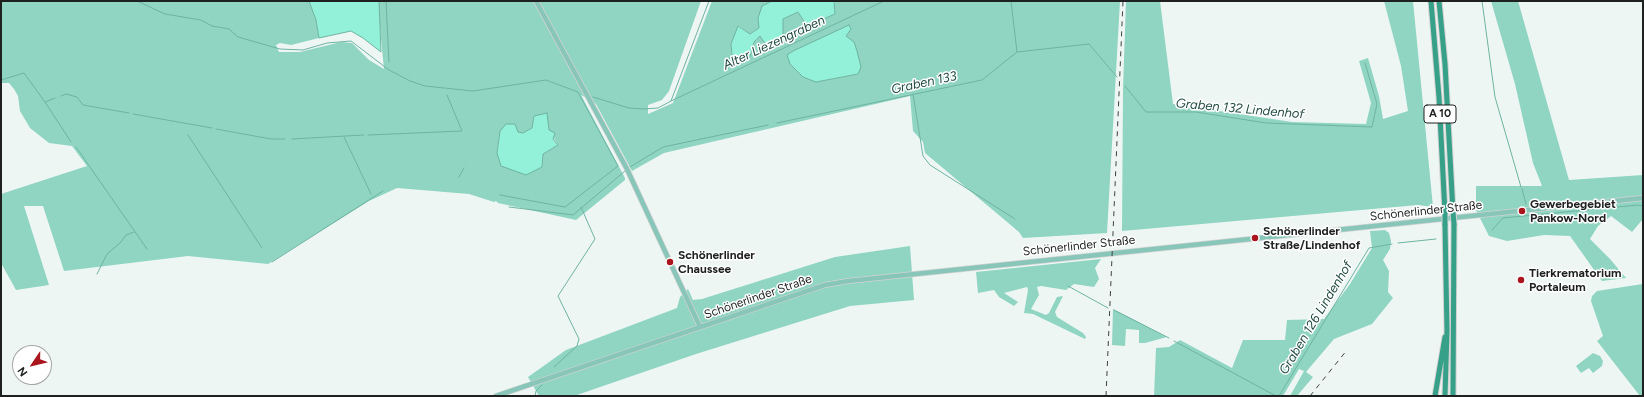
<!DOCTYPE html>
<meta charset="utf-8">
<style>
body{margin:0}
#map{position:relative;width:1644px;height:397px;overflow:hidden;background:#eef6f4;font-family:Figtree,sans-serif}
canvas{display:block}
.frame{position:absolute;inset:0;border:2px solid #1e2120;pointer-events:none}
.north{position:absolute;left:12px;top:345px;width:40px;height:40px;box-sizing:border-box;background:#fff;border:1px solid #a5a6a6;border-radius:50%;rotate:235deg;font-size:11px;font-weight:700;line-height:16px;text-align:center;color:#1e2120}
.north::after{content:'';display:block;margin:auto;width:14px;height:18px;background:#a9141d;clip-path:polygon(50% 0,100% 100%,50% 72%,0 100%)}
</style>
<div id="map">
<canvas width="1644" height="397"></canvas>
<div class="frame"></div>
<div class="north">N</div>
</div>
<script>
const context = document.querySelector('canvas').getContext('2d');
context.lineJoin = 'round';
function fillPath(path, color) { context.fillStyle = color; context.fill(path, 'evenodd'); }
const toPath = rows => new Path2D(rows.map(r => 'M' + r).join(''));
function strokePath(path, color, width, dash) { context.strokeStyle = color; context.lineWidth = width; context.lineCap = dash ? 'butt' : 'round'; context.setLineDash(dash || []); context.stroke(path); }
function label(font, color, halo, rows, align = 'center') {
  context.font = font + ' Figtree,sans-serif'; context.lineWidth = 3; context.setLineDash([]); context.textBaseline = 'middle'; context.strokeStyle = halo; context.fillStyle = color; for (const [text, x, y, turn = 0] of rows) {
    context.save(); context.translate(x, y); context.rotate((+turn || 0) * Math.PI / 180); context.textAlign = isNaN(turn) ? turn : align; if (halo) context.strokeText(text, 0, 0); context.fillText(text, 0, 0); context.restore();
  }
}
const green = toPath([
 [1,1,309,1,316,20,319,38,291,45,280,43,276,45,279,52,300,52,341,42,352,43,369,60,384,69,379,17,379,1,701,1,669,91,662,100,648,105,648,114,673,103,712,1,772,1,758,18,759,28,750,34,739,26,731,44,732,55,750,57,754,42,760,36,787,39,783,34,783,19,798,12,807,26,835,3,834,1,1120,1,1107,233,1023,238,1019,232,925,153,923,142,913,131,910,96,664,153,632,171,596,104,581,95,625,178,625,180,576,220,498,203,496,201,494,202,469,194,397,188,369,201,268,264,188,256,64,271,43,206,24,206,49,285,16,290,1,263,1,194,87,166,72,146,49,143,30,128,20,111,18,96,14,89,9,83,2,83],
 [849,26,850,30,846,36,858,74,816,82],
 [534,116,547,123,549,130,558,145,543,154,542,167,526,174,497,153,498,144,500,131,523,133,532,128],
 [1126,1,1160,1,1173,104,1292,122,1366,124,1371,103,1359,61,1368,58,1379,96,1383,119,1408,111,1401,66,1384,1,1413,1,1433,207,1418,205,1122,231,1123,89],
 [1491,1,1518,1,1569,180,1643,175,1643,219,1632,232,1611,216,1598,226,1590,239,1610,259,1626,278,1602,281,1570,236,1544,235,1507,241,1489,236,1476,210,1476,186,1542,186,1533,163,1515,84],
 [1385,230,1389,233,1391,241,1390,249,1383,260,1389,271,1388,292,1393,298,1372,324,1334,339,1306,372,1313,377,1297,396,1290,396,1304,371,1299,369,1283,396,1154,396,1156,348,1169,347,1180,340,1232,368,1243,340,1285,340,1287,320,1324,319,1350,284,1372,248,1370,231],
 [910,246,914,300,850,306,696,354,574,396,539,396,528,377,566,350,677,308,680,297,688,289,693,300,702,299,835,257],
 [1101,259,1095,268,1099,279,1094,287,1074,284,1066,290,1041,286,1037,287,1039,295,1031,309,1046,315,1049,313,1057,297,1063,296,1055,312,1057,317,1083,333,1086,337,1085,339,1033,314,1024,313,1028,290,1027,287,1004,293,1018,302,1014,306,999,297,994,290,978,293,976,272],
 [1643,284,1643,396,1640,396,1597,341,1603,336,1591,301,1592,296,1597,291],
 [1113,309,1167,337,1145,343,1139,343,1139,330,1126,329,1125,346,1112,345],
 [1593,353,1600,356,1603,361,1602,366,1593,373,1589,368,1581,373,1576,366]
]);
const water = toPath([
 [309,1,379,1,381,52,363,38,351,31,319,38,316,20,309,1],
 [772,1,834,1,835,14,807,26,798,12,783,19,783,34,787,39,769,50,760,36,754,42,750,57,731,65,729,59,732,55,731,44,738,26,750,34,759,28,758,18,762,6,772,1],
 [849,25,851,29,846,36,854,42,857,51,861,67,858,74,816,82,803,77,790,64,787,55,793,51,849,25],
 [547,113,549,130,555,133,553,139,558,145,543,154,542,167,526,175,501,166,497,153,500,131,506,124,515,124,518,132,523,133,532,128,534,116,547,113]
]);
const stream = toPath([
 [137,1,165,14,201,20,212,26,229,29,238,37,280,49,303,50,327,43,351,41,389,70,410,81,425,86,473,91,546,80,578,92,618,166,565,207,500,195],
 [386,1,389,62],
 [1482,1,1495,97,1521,187],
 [1017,52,1089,44,1117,77],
 [1,80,24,73,45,102,55,98],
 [1125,86,1146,112,1196,112,1266,123,1372,127,1377,104,1365,63],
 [913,94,923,156,930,165,1015,219],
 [61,96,66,94,77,97,83,105,129,113],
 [593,97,629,108,644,109,658,108,671,101,709,1],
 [671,101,884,1],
 [45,102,71,142],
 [133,114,212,128],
 [777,123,982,80,1017,52,1011,1],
 [216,129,271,139,285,139],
 [188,135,262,248],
 [368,135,462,131,447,95],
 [344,137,371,194],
 [292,139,364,135],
 [76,147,147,249],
 [630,167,663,147,768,125],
 [459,177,464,168],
 [1522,189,1526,204],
 [509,207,573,215,625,171],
 [1492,230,1503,218,1638,205,1643,206],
 [1398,243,1436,239],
 [272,262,383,191],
 [97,274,107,254,120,243,126,235,134,232],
 [1068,286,1108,308],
 [1114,310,1169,338],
 [1174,341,1276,396],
 [554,367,577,346,579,339,558,296,595,239,581,207],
 [535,396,536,391,542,385],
 [1279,396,1369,248,1392,244]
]);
const major = toPath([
 [536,1,627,169,700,327],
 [496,396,825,285,848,281,1643,198]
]);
const highway = toPath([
 [1431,1,1439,97,1445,213],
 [1439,1,1445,64,1453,212],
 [1435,396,1445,337],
 [1445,396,1447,331,1445,224],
 [1453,396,1454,224]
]);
const rail = toPath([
 [1106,396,1123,1],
 [1310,396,1347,350]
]);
const highwayBridge = toPath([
 [1453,212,1454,224],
 [1445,213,1445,224]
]);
const markers = [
 [1522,211,4,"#a9141d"],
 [1255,238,4,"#a9141d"],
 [670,262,4,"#a9141d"],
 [1521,280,4,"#a9141d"]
];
const shields = [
 [1440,114,32]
];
const shieldNames = [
 ["A 10",1440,114]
];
const poiNames = [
 ["Gewerbegebiet",1530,204],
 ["Pankow-Nord",1530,218],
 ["Schönerlinder",1263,231],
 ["Straße/Lindenhof",1263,245],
 ["Schönerlinder",678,255],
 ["Chaussee",678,269],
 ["Tierkrematorium",1529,273],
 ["Portaleum",1529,287]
];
const streetNames = [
 ["Schönerlinder Straße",1426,211,-6],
 ["Schönerlinder Straße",1079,246,-6],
 ["Schönerlinder Straße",758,297,-19]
];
const waterNames = [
 ["Alter Liezengraben",774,43,-25],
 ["Graben 133",924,83,-12],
 ["Graben 132 Lindenhof",1240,109,5],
 ["Graben 126 Lindenhof",1316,318,-59]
];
fillPath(green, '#8fd5c2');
fillPath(water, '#92f1d8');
strokePath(water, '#6fb3a1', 1);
strokePath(stream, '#6fb3a1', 1);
strokePath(major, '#d2d3d2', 6);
strokePath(highway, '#d2d3d2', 7);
strokePath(major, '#87c6b8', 4.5);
strokePath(highway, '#37a089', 5);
strokePath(rail, '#3e4241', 1, [5, 5]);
strokePath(highwayBridge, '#d2d3d2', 7, []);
strokePath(highwayBridge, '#37a089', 5);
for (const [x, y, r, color] of markers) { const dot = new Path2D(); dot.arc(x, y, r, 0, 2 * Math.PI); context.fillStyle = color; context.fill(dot); strokePath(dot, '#fff', 1.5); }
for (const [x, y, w] of shields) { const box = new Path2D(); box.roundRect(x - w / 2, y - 9, w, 18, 3); context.fillStyle = '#fff'; context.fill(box); strokePath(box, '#1e2120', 1); }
label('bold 11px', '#1e2120', null, shieldNames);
label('bold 12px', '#1e2120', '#fff', poiNames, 'left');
label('12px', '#1e2120', '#fff', streetNames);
label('italic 13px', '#234d43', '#fff', waterNames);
</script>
